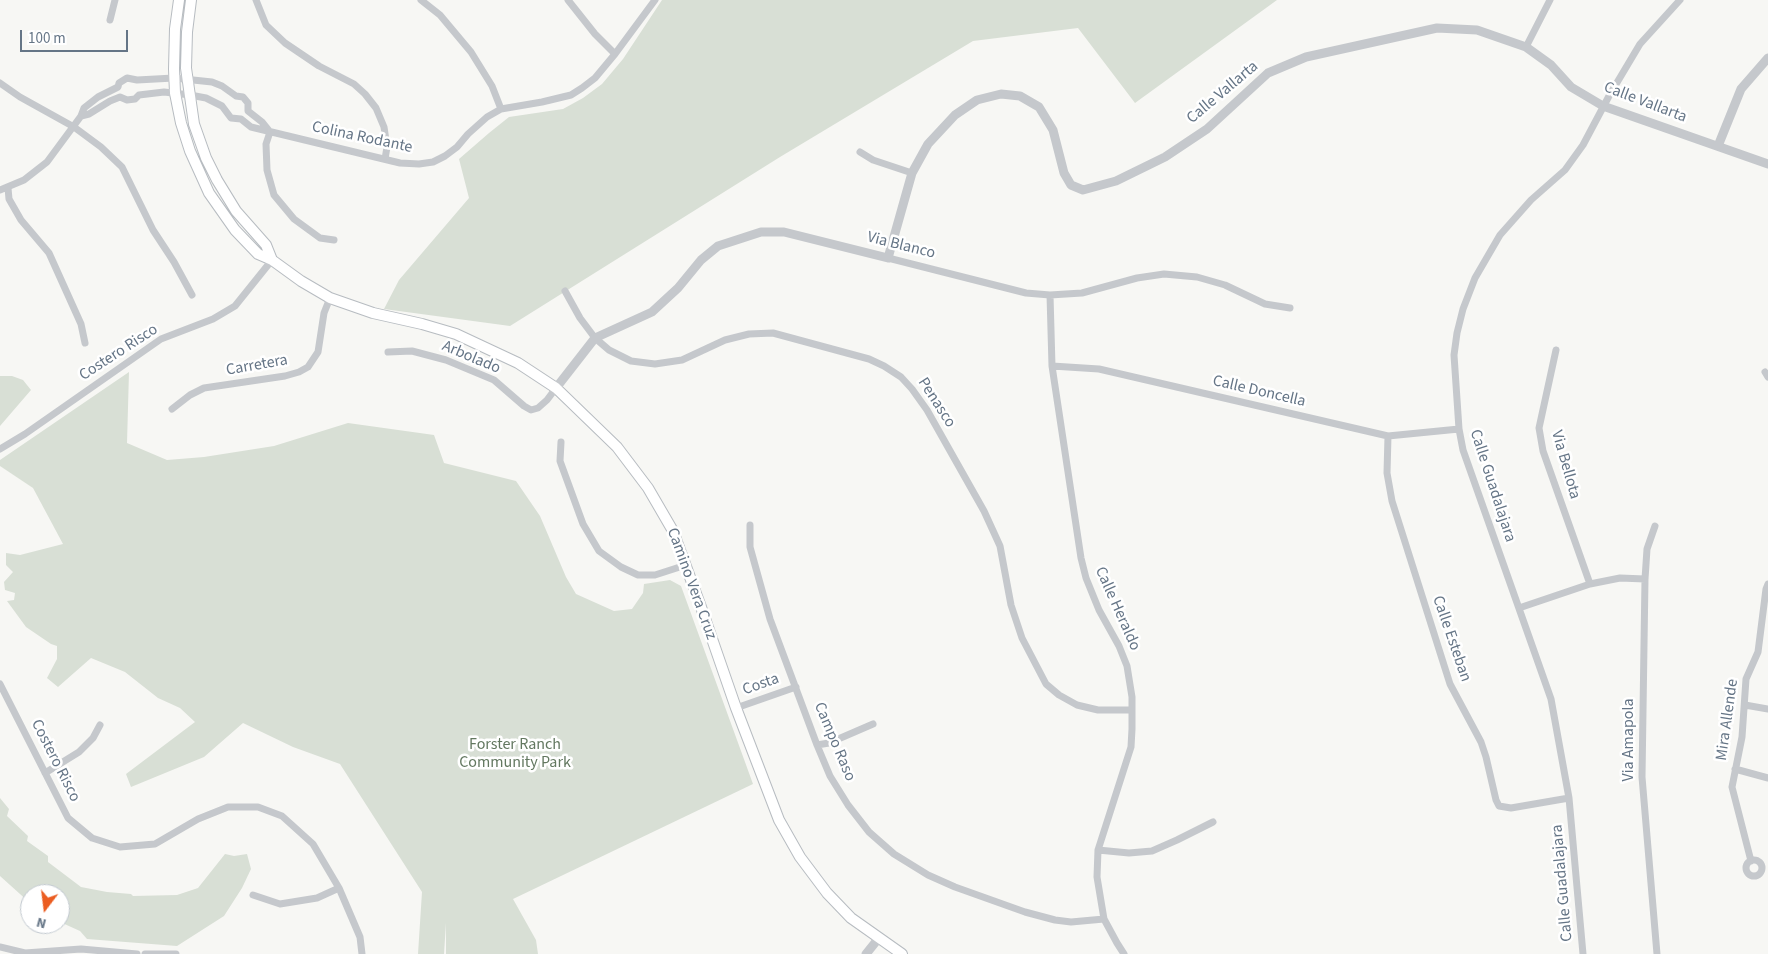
<!DOCTYPE html>
<style>
body{margin:0}
#map{position:relative;width:1768px;height:954px;overflow:hidden;background:#f7f7f4;font-family:"Source Sans 3",sans-serif}
canvas{display:block}
.north{position:absolute;left:20px;top:884px;width:50px;height:50px;box-sizing:border-box;background:#fff;border:1px solid #c1c8cf;border-radius:50%;rotate:195deg;font-size:14px;font-weight:700;line-height:20px;text-align:center;color:#657586}
.north::after{content:'';display:block;margin:auto;width:18px;height:22px;background:#eb5d21;clip-path:polygon(50% 0,100% 100%,50% 72%,0 100%)}
.scale{position:absolute;left:20px;top:30px;width:108px;height:22px;box-sizing:border-box;border:2px solid #657586;border-top:0;padding-left:6px;font-size:15px;line-height:18px;white-space:nowrap;color:#657586;-webkit-text-stroke:4px #fff;paint-order:stroke}
</style>
<div id="map">
<canvas width="1768" height="954"></canvas>
<div class="north">N</div>
<div class="scale">100 m</div>
</div>
<script>
const context = document.querySelector('canvas').getContext('2d');
context.lineJoin = 'round';
function fillPath(path, color) { context.fillStyle = color; context.fill(path, 'evenodd'); }
const toPath = rows => new Path2D(rows.map(r => 'M' + r).join(''));
function strokePath(path, color, width, dash) { context.strokeStyle = color; context.lineWidth = width; context.lineCap = dash ? 'butt' : 'round'; context.setLineDash(dash || []); context.stroke(path); }
function label(font, color, halo, rows, align = 'center') {
  context.font = font + ' "Source Sans 3",sans-serif'; context.lineWidth = 5; context.setLineDash([]); context.textBaseline = 'middle'; context.strokeStyle = halo; context.fillStyle = color; for (const [text, x, y, turn = 0] of rows) {
    context.save(); context.translate(x, y); context.rotate((+turn || 0) * Math.PI / 180); context.textAlign = isNaN(turn) ? turn : align; if (halo) context.strokeText(text, 0, 0); context.fillText(text, 0, 0); context.restore();
  }
}
const green = toPath([
 [662,0,1277,0,1135,103,1078,28,973,41,780,157,510,326,384,309,399,280,469,198,459,159,489,133,509,117,563,109,583,98,602,84,623,59],
 [129,372,127,443,167,460,204,457,274,446,348,423,434,435,444,463,516,481,540,516,566,577,576,594,614,611,632,609,643,593,644,584,670,580,681,586,753,784,513,899,536,940,538,954,446,954,446,923,444,954,418,954,422,892,340,764,293,747,243,723,204,757,131,787,126,774,195,722,180,708,158,698,125,672,91,658,58,687,47,678,57,659,57,646,51,644,26,627,7,601,14,600,15,593,5,590,4,582,13,572,6,565,6,553,20,555,63,544,33,488,0,466,0,460],
 [0,376,12,376,23,380,31,390,0,426],
 [0,798,9,809,7,816,28,836,27,841,48,856,48,862,81,887,107,892,131,894,133,896,177,895,198,888,225,854,234,856,247,854,251,869,242,888,224,916,177,946,87,939,80,931,60,922,60,894,30,894,30,903,0,876]
]);
const minor = toPath([
 [256,0,266,25,285,43,319,66,354,84,365,94,376,108,384,127,387,147,385,159],
 [421,0,440,15,471,52,492,86,501,109],
 [568,0,595,34,615,54],
 [110,20,115,0],
 [1526,47,1550,0],
 [0,83,20,97,74,127,101,147,122,167,153,230,174,262,192,295],
 [81,116,89,114,110,101,120,97,127,100,135,99,139,95,164,92,190,95,206,98,222,106,231,118,241,119,251,127,400,163,419,164,433,162,445,156,457,147,468,134,487,117,501,109,542,102,571,95,582,88,595,78,615,54,655,0],
 [270,132,266,144,267,170,274,195,294,219,320,238,334,240],
 [860,152,873,160,912,173],
 [8,188,9,199,21,220,49,253,81,324,85,343],
 [0,190,24,180,47,162,81,116,84,108,98,97,118,87,119,83,127,78,137,80,174,78,212,82,222,86,236,96,243,97,248,103,248,111,262,122,270,132],
 [888,258,1026,293,1050,295,1082,293,1137,278,1164,274,1197,277,1225,285,1265,304,1290,308],
 [565,291,580,318,595,338,609,350,631,361,655,364,682,360,725,340,749,334,773,333,869,359,884,366,901,377,912,389,927,410,984,511,1000,546,1011,605,1022,638,1046,684,1059,695,1077,705,1098,710,1132,710],
 [1050,295,1052,366,1081,558,1086,578,1099,610,1119,646,1127,666,1132,697,1132,729,1131,747,1098,850,1097,877,1104,919,1117,943,1124,954],
 [1556,350,1539,428,1543,451,1590,584],
 [388,352,412,351,446,360,494,380,524,406,531,410,538,408,547,400,556,388],
 [1052,366,1099,369,1388,436,1459,429],
 [1765,372,1768,377],
 [172,409,190,395,204,388,285,376,299,372,308,367,318,352,324,313,330,298],
 [1388,436,1387,473,1392,501,1450,684,1481,742,1486,757,1496,800,1499,806,1511,808,1569,798],
 [561,442,560,461,583,524,599,551,621,567,638,575,655,575,686,565],
 [0,449,25,434,161,339,213,319,235,306,272,260],
 [750,525,750,547,770,619,817,745,830,776,848,805,869,832,894,854,928,875,955,887,1025,912,1055,920,1071,922,1104,919],
 [1655,526,1647,549,1645,579,1642,777,1657,954],
 [1519,608,1590,584,1620,578,1645,579],
 [0,684,68,818,92,838,120,847,155,844,198,819,228,807,258,807,282,816,313,844,339,888,360,937,362,954],
 [1745,705,1768,709],
 [736,708,796,687],
 [817,745,829,743,873,724],
 [1735,769,1768,778],
 [45,773,79,752,93,738,100,725],
 [1098,850,1129,853,1152,851,1177,840,1213,822],
 '1746 868a8 8 0 1 1 16 0a8 8 0 1 1-16 0Z',
 [1751,861,1732,787,1742,737,1746,679,1758,652,1766,589,1768,584],
 [253,895,280,904,317,898,339,888],
 [0,947,25,953,81,949,137,954],
 [145,954,176,954],
 [1583,954,1569,798,1551,699,1463,450,1459,429,1454,355,1457,333,1463,309,1475,278,1500,235,1531,200,1565,170,1583,145,1609,96,1640,44,1680,0]
]);
const tertiary = toPath([
 [1718,146,1741,89,1768,58],
 [556,388,595,338,652,312,678,288,701,260,718,246,761,232,784,232,888,258,912,173,928,144,955,115,977,100,1001,94,1020,96,1039,107,1053,130,1064,173,1071,185,1083,190,1116,181,1165,157,1207,129,1268,73,1306,57,1437,28,1477,30,1526,47,1551,65,1571,87,1603,106,1768,164],
 [866,954,878,939]
]);
const secondary = toPath([
 [179,0,175,29,174,69,175,93,181,123,190,151,209,193,235,230,258,254,272,260,301,281,330,298,373,313,422,324,456,334,518,363,556,388,617,447,648,488,673,531,701,607,736,708,779,820,800,857,827,893,851,918,902,954],
 [191,0,187,32,186,68,194,124,206,158,217,180,236,211,266,245,272,260]
]);
const streetNames = [
 ["Calle Vallarta",1223,93,-40],
 ["Calle Vallarta",1645,103,21],
 ["Colina Rodante",362,138,12],
 ["Via Blanco",901,246,14],
 ["Costero Risco",119,353,-33],
 ["Arbolado",471,358,23],
 ["Carretera",257,366,-10],
 ["Calle Doncella",1259,392,13],
 ["Penasco",936,403,57],
 ["Via Bellota",1565,465,74],
 ["Calle Guadalajara",1492,486,72],
 ["Camino Vera Cruz",691,584,70],
 ["Calle Heraldo",1117,609,66],
 ["Calle Esteban",1451,639,71],
 ["Costa",761,685,-19],
 ["Mira Allende",1728,720,-82],
 ["Via Amapola",1629,740,-90],
 ["Campo Raso",834,742,67],
 ["Costero Risco",55,761,63],
 ["Calle Guadalajara",1563,883,-95]
];
const parkNames = [
 ["Forster Ranch",515,745],
 ["Community Park",515,763]
];
fillPath(green, '#d8dfd5');
strokePath(secondary, '#b7bcc1', 12);
strokePath(minor, '#c5c8cc', 7);
strokePath(tertiary, '#c5c8cc', 9);
strokePath(secondary, '#fff', 10);
label('16px', '#657586', '#fff', streetNames);
label('16px', '#637860', '#fff', parkNames);
</script>
